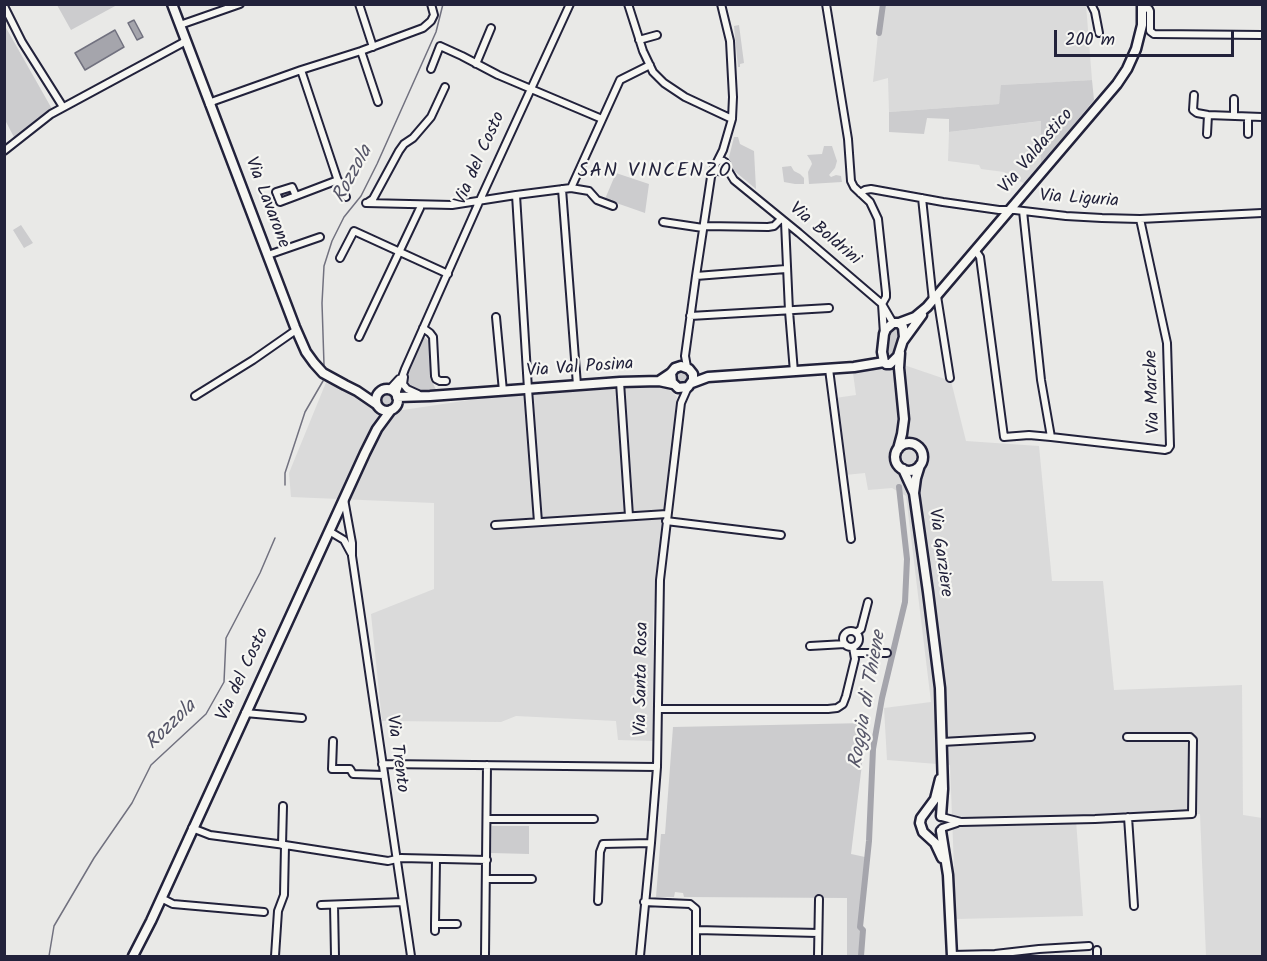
<!DOCTYPE html>
<style>
body{margin:0}
#map{position:relative;width:1267px;height:961px;overflow:hidden;background:#e9e9e7;font-family:Kalam,sans-serif}
canvas{display:block}
.frame{position:absolute;inset:0;border:6px solid #22223b;pointer-events:none}
.scale{position:absolute;left:1054px;top:30px;width:180px;height:27px;box-sizing:border-box;border:3px solid #22223b;border-top:0;padding-left:8px;font-size:18px;line-height:21px;white-space:nowrap;color:#22223b;-webkit-text-stroke:4px #f6f6f2;paint-order:stroke}
</style>
<div id="map">
<canvas width="1267" height="961"></canvas>
<div class="frame"></div>
<div class="scale">200 m</div>
</div>
<script>
const context = document.querySelector('canvas').getContext('2d');
context.lineJoin = 'round';
function fillPath(path, color) { context.fillStyle = color; context.fill(path, 'evenodd'); }
const toPath = rows => new Path2D(rows.map(r => 'M' + r).join(''));
function strokePath(path, color, width, dash) { context.strokeStyle = color; context.lineWidth = width; context.lineCap = dash ? 'butt' : 'round'; context.setLineDash(dash || []); context.stroke(path); }
function label(font, color, halo, rows, align = 'center') {
  context.font = font + ' Kalam,sans-serif'; context.lineWidth = 4.5; context.setLineDash([]); context.textBaseline = 'middle'; context.strokeStyle = halo; context.fillStyle = color; for (const [text, x, y, turn = 0] of rows) {
    context.save(); context.translate(x, y); context.rotate((+turn || 0) * Math.PI / 180); context.textAlign = isNaN(turn) ? turn : align; if (halo) context.strokeText(text, 0, 0); context.fillText(text, 0, 0); context.restore();
  }
}
const built = toPath([
 [881,5,1086,5,1092,80,1002,85,999,104,889,112,888,78,873,82],
 [1042,121,1041,165,1025,184,1004,172,981,169,979,165,948,161,949,132],
 [904,365,951,381,966,441,1039,446,1052,581,1103,581,1114,690,1242,685,1243,815,1262,818,1262,956,1206,956,1200,814,1076,820,1083,916,956,919,950,765,887,760,884,708,931,702,906,496,892,488,868,490,865,473,845,475,835,398,856,395,853,373],
 [327,380,383,413,483,398,666,385,677,397,653,619,653,741,618,740,616,721,516,716,501,722,382,721,371,614,434,589,434,503,291,497,289,473]
]);
const green = toPath([
 [57,5,117,5,71,30],
 [739,25,744,63,740,64,740,67,738,67,734,26],
 [5,26,52,109,15,139,5,120],
 [1092,80,1094,100,1041,165,1041,121,949,132,949,119,927,118,924,134,889,132,889,112,999,104,1001,85],
 [734,137,738,137,740,144,754,151,756,189,732,169,729,157],
 [824,146,832,146,837,161,835,168,829,175,831,177,836,175,841,176,842,182,809,184,808,172,812,164,811,161,807,155,822,154],
 [791,166,794,171,800,174,804,178,804,184,795,184,784,182,782,167],
 [616,173,649,184,645,213,605,199],
 [21,225,33,243,24,248,13,230],
 [896,329,900,333,894,352,890,356,888,352,891,333],
 [423,336,429,341,432,381,437,392,413,390,405,385,406,378],
 [680,370,687,373,689,378,687,383,680,386,673,377,676,372],
 '379 400a7 7 0 1 1 14 0a7 7 0 1 1-14 0Z',
 [867,723,851,854,865,857,860,956,847,956,847,898,684,897,683,893,675,892,674,897,656,897,661,834,665,834,673,727],
 [492,826,529,826,529,854,491,853]
]);
const water = toPath([
 [134,20,143,37,137,40,128,23,134,20],
 [115,30,124,47,85,70,75,53,115,30]
]);
const stream = toPath([
 [324,365,322,303,324,266,332,241,344,217,361,196,377,164,436,32,443,4],
 [285,485,285,473,305,412,323,381],
 [49,956,54,926,94,858,132,803,151,765,206,714,224,682,226,638,260,573,275,538]
]);
const canal = toPath([
 [879,33,883,4],
 [861,956,863,930,860,927,869,841,873,749,882,698,905,602,907,559,899,487]
]);
const minor = toPath([
 [359,4,373,47],
 [628,4,643,51,653,72,664,83,685,97,732,119],
 [826,4,848,139,851,181,854,187,870,202,878,219,886,293,886,297,882,304,884,334],
 [1091,4,1095,12,1099,33],
 [4,6,22,42,63,107],
 [1143,8,1149,9,1150,11,1150,31,1154,34,1262,35],
 [180,25,240,4],
 [639,40,657,35],
 [361,51,378,102],
 [476,64,491,28],
 [431,69,440,46,462,56,498,75,602,119],
 [301,70,340,187,346,197],
 [1194,95,1193,110,1197,113,1208,115,1262,117],
 [209,104,214,101,301,70,361,51,423,28,431,21,434,15,431,4],
 [1234,116,1234,99],
 [1207,134,1208,115],
 [1248,134,1248,117],
 [4,151,51,114,186,41],
 '715.5 166a5.5 5.5 0 1 1 11 0a5.5 5.5 0 1 1-11 0Z',
 [717,162,723,150,732,119,733,97,730,41,721,4],
 [726,167,734,180,799,233,882,304,893,323],
 [571,188,620,80,650,65],
 [562,189,577,385],
 [860,193,865,190,871,189,943,202,999,210,1015,210,1066,216,1102,218,1140,219,1262,213],
 [516,195,528,389,538,522],
 [296,196,292,187,276,192,280,202,296,196,338,180],
 [922,198,933,301],
 [366,203,452,205,516,195,571,188,589,191,597,200,613,206],
 [367,203,373,199,399,151,404,144,413,138,431,117,445,87],
 [1023,211,1041,380,1051,437],
 [663,222,703,228],
 [785,222,789,311,794,372],
 [704,226,768,227,774,226,781,219],
 [975,250,980,257,1004,437,1029,435,1051,437,1165,450,1168,449,1170,446,1167,343,1140,219],
 [268,255,320,237],
 [340,258,354,231,448,274],
 [696,276,786,269],
 [937,296,950,378],
 [690,316,829,308],
 [496,317,503,391],
 [423,328,430,333,433,337,435,376,436,379,440,381,446,381],
 [359,337,420,208],
 [687,367,685,356,696,276,711,177,715,165],
 [829,369,851,539],
 [404,377,403,384,407,389,418,394],
 [620,382,629,516],
 [389,390,399,379],
 [396,394,405,369,480,200,570,4],
 [195,396,253,360,296,330],
 [344,499,352,543,352,556,411,956],
 [666,521,781,535],
 [495,525,667,514],
 [329,531,344,540,351,553],
 '843 639a8 8 0 1 1 16 0a8 8 0 1 1-16 0Z',
 [856,633,861,629,868,602],
 [810,646,845,644],
 [854,653,887,653],
 [658,709,828,709,837,708,843,704,846,696,855,659,853,647],
 [245,713,302,718],
 [333,741,332,769,350,769,353,774,384,775],
 [942,742,1031,737],
 [382,764,657,767],
 [942,817,961,822,1095,819,1192,814,1193,740,1190,737,1127,737],
 [1128,817,1134,906],
 [487,819,594,819],
 [192,828,210,835,285,845,388,861,401,858,487,860],
 [942,828,957,823],
 [282,845,283,806],
 [486,879,532,879],
 [161,898,173,904,264,912],
 [598,901,600,852,603,844,651,843],
 [644,902,690,904,696,909,696,956],
 [321,905,403,902],
 [334,905,335,956],
 [435,924,436,860],
 [697,930,818,933],
 [435,931,435,924,457,924],
 [952,955,995,954,1039,949,1089,946],
 [275,956,278,911,284,895,285,845],
 [485,956,487,765],
 [640,956,651,843,657,767,660,580,681,403,688,387],
 [818,956,819,899],
 [1097,956,1097,950]
]);
const major = toPath([
 [172,4,295,327,306,352,314,363,323,373,345,385,357,391,376,404],
 [899,323,915,317,927,307,1117,84,1127,69,1136,49,1142,25,1142,4],
 [903,341,922,315],
 [659,381,671,373,675,368,681,366,689,369,693,374,693,380,688,387,678,388,672,382,671,373],
 [692,383,708,377,854,367,884,362,886,364,890,364,898,356,904,337,903,327,899,323,893,323,886,329,884,334,882,352,884,362],
 '376 400a11 11 0 1 1 22 0a11 11 0 1 1-22 0Z',
 [397,397,430,396,620,382,659,381,673,384],
 '895 457a14 14 0 1 1 28 0a14 14 0 1 1-28 0Z',
 [898,449,902,434,904,419,899,368,900,353],
 [903,469,914,493,928,592,940,688,943,789,941,816],
 [914,493,916,478,920,465],
 [940,779,935,799,921,818,920,823,923,832,935,843,942,858],
 [941,831,948,875,952,956],
 [133,956,151,921,365,453,377,429,391,410]
]);
const streetNames = [
 ["Via Valdastico",1037,152,-50],
 ["Via del Costo",481,159,-66],
 ["Via Liguria",1079,200,4],
 ["Via Lavarone",266,203,69],
 ["Via Boldrini",824,235,40],
 ["Via Val Posina",580,369,-4],
 ["Via Marche",1154,392,-92],
 ["Via Garziere",939,553,82],
 ["Via del Costo",244,675,-65],
 ["Via Santa Rosa",643,679,-89],
 ["Via Trento",396,754,82]
];
const neighbourhoodNames = [
 ["SAN VINCENZO",655,173]
];
const waterNames = [
 ["Rozzola",354,175,-61],
 ["Roggia di Thiene",869,700,-80],
 ["Rozzola",172,726,-44]
];
fillPath(built, '#dadada');
fillPath(green, '#ccccce');
fillPath(water, '#a5a5ac');
strokePath(water, '#71717f', 1.5);
strokePath(stream, '#71717f', 1.5);
strokePath(canal, '#a5a5ac', 6);
strokePath(minor, '#22223b', 10);
strokePath(major, '#22223b', 13);
strokePath(minor, '#f6f6f2', 6);
strokePath(major, '#f6f6f2', 8);
label('18px', '#22223b', '#f6f6f2', streetNames);
context.letterSpacing = '1.5px';
label('20px', '#22223b', '#f6f6f2', neighbourhoodNames);
context.letterSpacing = '0px';
label('italic 20px', '#565668', '#f6f6f2', waterNames);
</script>
